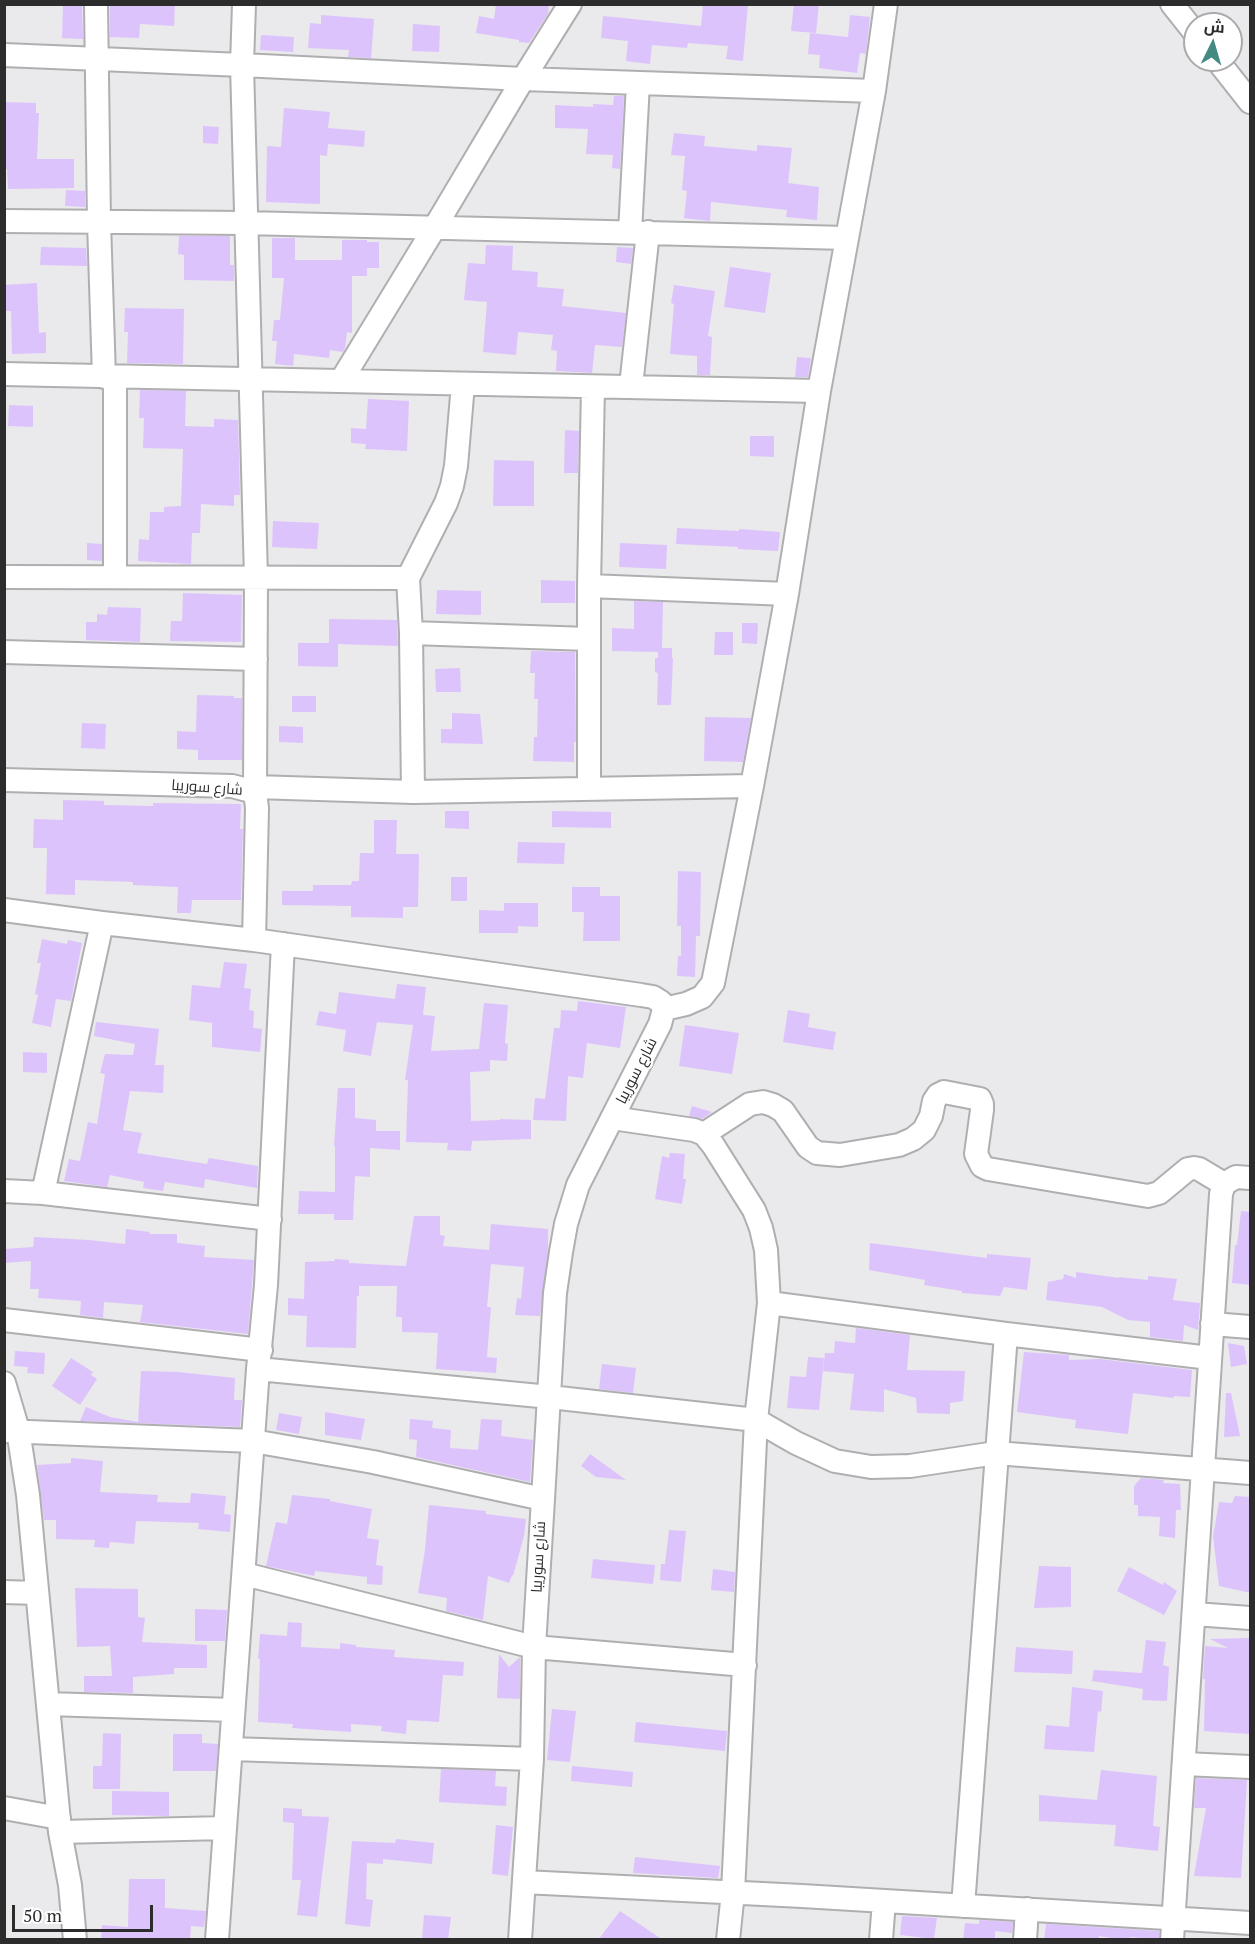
<!DOCTYPE html>
<meta charset="utf-8">
<style>
body{margin:0}
#map{position:relative;width:1255px;height:1944px;overflow:hidden;background:#eae9ec;font-family:"PT Serif",Cairo,serif}
canvas{display:block}
.frame{position:absolute;inset:0;border:6px solid #2c2c2d;pointer-events:none}
.north{position:absolute;left:1183px;top:12px;width:60px;height:60px;box-sizing:border-box;background:#fff;border:2px solid #ababab;border-radius:50%;rotate:5deg;font-size:16px;font-weight:700;line-height:24px;text-align:center;color:#2c2c2d}
.north::after{content:'';display:block;margin:auto;width:21px;height:27px;background:#438a83;clip-path:polygon(50% 0,100% 100%,50% 72%,0 100%)}
.scale{position:absolute;left:12px;top:1905px;width:141px;height:27px;box-sizing:border-box;border:3px solid #2c2c2d;border-top:0;padding-left:8px;font-size:18px;line-height:21px;white-space:nowrap;color:#2c2c2d;-webkit-text-stroke:4px #fff;paint-order:stroke}
</style>
<div id="map">
<canvas width="1255" height="1944"></canvas>
<div class="frame"></div>
<div class="north">ش</div>
<div class="scale">50 m</div>
</div>
<script>
const context = document.querySelector('canvas').getContext('2d');
context.lineJoin = 'round';
function fillPath(path, color) { context.fillStyle = color; context.fill(path, 'evenodd'); }
const toPath = rows => new Path2D(rows.map(r => 'M' + r).join(''));
function strokePath(path, color, width, dash) { context.strokeStyle = color; context.lineWidth = width; context.lineCap = dash ? 'butt' : 'round'; context.setLineDash(dash || []); context.stroke(path); }
function label(font, color, halo, rows, align = 'center') {
  context.font = font + ' "PT Serif",Cairo,serif'; context.lineWidth = 4.5; context.setLineDash([]); context.textBaseline = 'middle'; context.strokeStyle = halo; context.fillStyle = color; for (const [text, x, y, turn = 0] of rows) {
    context.save(); context.translate(x, y); context.rotate((+turn || 0) * Math.PI / 180); context.textAlign = isNaN(turn) ? turn : align; if (halo) context.strokeText(text, 0, 0); context.fillText(text, 0, 0); context.restore();
  }
}
const building = toPath([
 [63,4,82,4,83,39,62,38],
 [110,4,175,4,174,26,140,24,139,38,110,37],
 [496,4,549,4,548,14,529,43,519,42,519,40,476,33,479,16,494,19],
 [703,4,748,4,743,61,726,59,728,46,688,43,687,48,652,45,650,64,626,61,628,41,601,38,603,16,701,26],
 [794,4,819,4,816,33,791,31],
 [321,15,374,19,371,58,348,57,349,50,308,48,310,23,321,24],
 [850,15,870,17,866,54,860,53,857,73,819,68,820,55,808,54,810,33,848,37],
 [413,24,440,26,439,52,412,51],
 [261,35,294,37,293,52,260,50],
 [614,96,624,96,620,169,612,168,613,155,586,154,588,129,555,128,555,105,593,107,593,104,613,105],
 [4,102,36,103,36,113,39,113,37,159,74,159,74,188,8,189,7,169,4,169],
 [284,108,330,112,328,128,365,131,364,147,328,144,327,156,320,155,320,204,266,202,267,146,281,147],
 [203,126,219,127,218,144,203,143],
 [674,133,705,136,704,146,757,151,757,145,792,148,788,183,819,187,817,220,786,217,787,210,711,202,710,221,684,218,687,191,682,190,685,156,671,155],
 [66,190,85,191,85,207,65,206],
 [179,236,230,236,230,265,234,265,234,281,184,280,184,255,178,254],
 [272,238,295,238,295,260,342,260,342,240,367,240,367,242,379,242,379,268,367,268,367,276,352,276,352,333,347,332,345,348,343,352,330,350,329,358,294,354,293,366,275,364,277,341,272,341,274,320,280,320,284,278,272,278],
 [486,245,513,246,512,270,538,272,537,287,564,289,562,306,626,313,622,347,595,345,592,373,556,371,557,351,551,350,553,335,518,332,516,355,483,352,487,302,464,300,468,263,485,264],
 [41,247,86,248,87,266,40,265],
 [617,247,633,248,631,264,616,262],
 [730,267,771,273,765,313,724,307],
 [37,283,39,333,46,332,46,353,12,354,11,311,4,311,4,285],
 [674,285,715,291,708,336,712,337,710,375,697,375,697,356,670,354,674,304,671,303],
 [125,308,184,309,183,364,127,363,128,332,124,332],
 [797,357,811,358,808,377,795,377],
 [140,390,186,391,185,426,214,427,214,419,238,420,240,495,234,495,234,506,201,504,200,533,192,533,191,564,138,561,139,539,149,540,150,512,164,512,164,507,181,506,183,449,143,448,144,418,139,418],
 [368,399,409,401,407,451,365,449,366,444,351,443,351,428,366,429],
 [9,405,33,406,33,427,8,426],
 [565,430,579,431,578,473,564,473],
 [750,436,774,436,774,457,750,456],
 [494,460,534,461,534,506,493,506],
 [273,521,319,523,317,549,272,547],
 [677,528,739,531,739,529,780,532,778,551,738,549,738,547,676,544],
 [87,543,102,544,102,561,87,560],
 [620,543,667,545,666,569,619,567],
 [541,580,575,581,575,603,541,603],
 [437,590,481,591,481,615,436,614],
 [183,593,242,595,241,642,170,641,171,621,182,621],
 [634,601,663,602,662,648,672,648,672,658,673,658,671,705,657,705,658,673,655,672,655,658,658,658,658,652,612,651,612,628,634,629],
 [108,607,141,608,140,642,86,640,86,622,97,622,97,614,107,615],
 [329,619,397,620,398,646,338,644,338,667,298,666,298,643,329,643],
 [742,623,758,623,757,644,742,643],
 [715,632,733,632,733,655,714,655],
 [531,651,575,652,576,742,574,742,574,762,533,761,534,737,537,737,538,699,534,699,535,673,530,673],
 [460,668,461,692,436,692,435,669],
 [197,695,234,696,234,698,242,698,242,760,198,760,198,750,177,749,177,731,196,732],
 [292,696,316,696,316,712,292,712],
 [452,713,480,714,483,744,441,743,441,729,452,729],
 [705,717,751,718,743,762,704,761],
 [82,723,106,724,105,749,81,748],
 [279,726,303,727,303,743,279,742],
 [63,800,104,801,104,805,153,806,153,803,241,804,240,829,243,829,241,900,192,900,191,913,177,913,178,887,133,885,133,882,75,880,75,895,46,894,47,848,33,848,34,819,63,820],
 [445,811,469,811,469,829,445,828],
 [552,811,611,812,611,828,552,827],
 [374,820,397,820,396,854,419,854,418,907,403,907,403,918,351,917,351,906,282,905,282,891,313,891,313,885,351,885,352,881,359,881,360,853,374,853],
 [518,842,565,843,564,864,517,863],
 [678,871,701,872,700,936,696,936,695,977,677,976,678,956,681,956,681,926,677,926],
 [451,877,467,877,467,901,451,901],
 [572,887,600,887,600,896,620,896,620,941,583,941,584,912,572,912],
 [504,903,538,903,538,927,518,926,518,933,479,933,479,910,504,911],
 [42,939,67,944,68,940,82,943,71,1001,56,999,51,1027,32,1023,38,995,35,994,41,963,37,963],
 [224,962,247,964,244,988,251,989,249,1010,254,1011,253,1028,262,1029,260,1052,212,1047,212,1023,189,1020,192,985,220,988],
 [397,984,426,987,423,1015,435,1016,431,1051,479,1049,484,1003,508,1005,505,1043,508,1044,507,1061,490,1060,490,1071,470,1072,471,1121,500,1120,500,1119,531,1120,531,1139,472,1141,471,1151,447,1150,448,1143,406,1142,408,1080,405,1080,413,1025,377,1022,371,1056,343,1051,346,1030,316,1025,319,1011,336,1014,339,992,395,999],
 [578,1001,626,1007,620,1048,587,1043,583,1078,568,1076,566,1121,533,1120,535,1098,545,1099,554,1028,560,1028,561,1010,577,1011],
 [788,1010,810,1014,808,1027,836,1032,833,1050,783,1042],
 [96,1022,159,1029,155,1065,164,1065,163,1093,130,1091,123,1130,142,1133,137,1153,207,1164,209,1158,258,1166,257,1188,205,1179,204,1188,165,1182,163,1191,143,1188,144,1182,110,1175,107,1187,64,1181,69,1159,80,1161,88,1122,97,1124,105,1074,100,1073,105,1054,133,1055,135,1044,94,1036],
 [685,1025,739,1033,732,1074,679,1066],
 [23,1052,47,1053,47,1073,23,1072],
 [338,1088,355,1088,355,1118,376,1120,376,1131,400,1131,400,1150,370,1148,370,1177,355,1176,353,1220,334,1220,334,1214,298,1214,299,1191,335,1192,335,1146,334,1146],
 [692,1106,712,1112,702,1119,689,1116],
 [670,1153,685,1154,683,1179,686,1179,682,1204,655,1199,662,1156,669,1158],
 [1241,1211,1251,1212,1251,1285,1232,1283,1235,1245,1237,1245],
 [414,1216,440,1216,440,1235,445,1236,443,1246,489,1250,491,1224,548,1229,548,1250,540,1316,515,1315,517,1298,521,1299,524,1267,491,1264,487,1307,491,1307,487,1357,497,1358,496,1373,436,1369,438,1333,402,1332,402,1317,396,1317,397,1286,359,1286,359,1296,357,1296,356,1348,306,1347,307,1316,288,1315,288,1298,304,1299,305,1262,334,1261,335,1259,349,1260,349,1263,406,1266],
 [126,1229,150,1232,149,1234,177,1234,177,1243,205,1246,204,1257,254,1260,248,1334,140,1322,143,1305,104,1302,103,1318,80,1315,81,1301,38,1298,39,1289,30,1289,31,1261,4,1263,4,1249,33,1247,34,1237,89,1240,125,1244],
 [870,1243,987,1258,987,1254,1031,1258,1027,1290,1004,1287,1000,1296,962,1293,962,1291,924,1285,925,1280,869,1270],
 [1076,1272,1119,1278,1119,1277,1148,1280,1148,1276,1177,1279,1173,1300,1200,1303,1198,1330,1184,1325,1183,1341,1150,1337,1150,1322,1128,1320,1102,1307,1046,1300,1048,1282,1063,1279,1064,1274,1076,1278],
 [856,1328,910,1335,907,1370,965,1371,963,1401,950,1403,950,1414,917,1413,916,1398,884,1389,884,1412,850,1410,854,1374,823,1371,825,1353,834,1353,835,1341,855,1343],
 [1228,1343,1244,1346,1247,1364,1231,1367],
 [15,1351,45,1353,44,1374,27,1373,28,1367,14,1366],
 [1024,1352,1069,1355,1069,1360,1100,1359,1192,1370,1190,1397,1174,1396,1174,1398,1133,1393,1128,1434,1075,1428,1076,1420,1017,1412],
 [808,1357,824,1358,819,1410,787,1408,790,1376,806,1377],
 [71,1358,93,1372,91,1375,97,1379,80,1405,52,1386],
 [602,1364,636,1368,633,1393,599,1389],
 [141,1371,178,1372,235,1378,234,1400,242,1400,240,1427,80,1421,86,1407,110,1417,138,1422],
 [1226,1393,1231,1393,1240,1436,1224,1437],
 [325,1412,365,1419,361,1440,325,1435],
 [279,1413,302,1417,299,1434,276,1430],
 [410,1419,433,1421,432,1428,451,1430,450,1448,478,1450,481,1419,502,1420,501,1436,533,1440,530,1482,416,1457,417,1440,409,1439],
 [590,1454,626,1480,596,1477,581,1466],
 [71,1458,103,1461,100,1492,158,1495,157,1502,190,1503,191,1493,226,1496,224,1514,231,1515,230,1532,198,1529,199,1523,136,1521,134,1544,110,1542,109,1548,94,1547,95,1540,56,1539,56,1520,44,1520,37,1465,71,1463],
 [1141,1478,1164,1480,1163,1483,1180,1484,1181,1510,1176,1510,1175,1538,1159,1536,1160,1517,1138,1516,1138,1505,1134,1505,1134,1486],
 [292,1495,330,1499,330,1501,372,1509,367,1538,379,1540,376,1565,383,1566,382,1585,367,1584,367,1577,315,1571,314,1576,266,1566,276,1522,287,1524],
 [1235,1496,1251,1497,1251,1593,1219,1586,1213,1536,1219,1502,1232,1503],
 [429,1505,486,1511,486,1514,526,1519,524,1536,513,1576,512,1575,509,1583,488,1576,483,1620,446,1611,447,1598,418,1593,425,1550],
 [669,1530,686,1531,681,1582,660,1580,661,1564,665,1564],
 [593,1559,655,1565,653,1584,591,1578],
 [1039,1566,1071,1567,1071,1607,1034,1608],
 [1129,1567,1163,1585,1164,1582,1177,1591,1164,1615,1117,1591],
 [713,1569,735,1572,734,1592,711,1590],
 [75,1588,138,1589,138,1617,145,1618,142,1642,207,1645,207,1668,174,1668,174,1674,133,1677,133,1693,84,1692,84,1676,112,1676,110,1646,77,1647],
 [195,1609,227,1610,225,1641,195,1641],
 [288,1622,302,1623,301,1647,340,1649,340,1643,356,1645,356,1647,395,1650,394,1657,464,1662,463,1676,443,1675,439,1722,407,1720,406,1734,381,1731,382,1726,351,1724,351,1732,292,1728,293,1724,258,1722,260,1659,258,1659,260,1634,287,1636],
 [1251,1638,1250,1734,1204,1731,1205,1679,1203,1679,1205,1646,1228,1648,1210,1639],
 [1146,1640,1166,1642,1163,1665,1169,1667,1167,1701,1142,1700,1143,1689,1092,1681,1094,1670,1142,1673],
 [1016,1647,1073,1651,1072,1674,1014,1672],
 [499,1654,509,1667,520,1657,520,1699,497,1698],
 [1072,1687,1103,1691,1101,1712,1098,1711,1094,1752,1044,1749,1046,1725,1069,1727],
 [552,1709,576,1711,570,1762,547,1760],
 [636,1722,727,1731,725,1751,634,1742],
 [103,1733,121,1734,120,1789,93,1789,93,1766,102,1766],
 [173,1734,202,1734,202,1743,218,1744,216,1771,173,1771],
 [572,1766,633,1772,632,1787,571,1781],
 [441,1769,496,1771,495,1786,507,1787,506,1806,439,1802],
 [1101,1770,1157,1776,1153,1826,1160,1827,1158,1851,1114,1846,1116,1825,1039,1821,1039,1795,1097,1800],
 [1196,1778,1247,1780,1241,1878,1194,1876,1206,1808,1194,1808],
 [112,1791,169,1792,169,1816,112,1815],
 [283,1808,302,1809,302,1816,329,1817,317,1917,297,1915,301,1880,292,1880,294,1823,283,1822],
 [496,1825,513,1827,508,1876,492,1874],
 [396,1839,434,1843,432,1864,383,1859,383,1864,367,1863,366,1899,373,1900,370,1927,345,1924,352,1841,395,1843],
 [635,1857,720,1866,718,1878,633,1873],
 [129,1879,165,1879,165,1908,206,1911,204,1927,191,1926,190,1940,101,1940,102,1925,128,1927],
 [620,1911,663,1940,598,1940],
 [424,1915,451,1917,448,1940,422,1940],
 [902,1916,937,1918,934,1939,900,1935],
 [979,1920,1013,1922,1012,1933,995,1931,995,1940,963,1940,965,1923,979,1924],
 [1046,1924,1159,1931,1159,1940,1130,1937,1130,1940,1123,1940,1099,1936,1099,1940,1044,1940]
]);
const minor = toPath([
 [96,4,99,222,104,377],
 [244,4,242,65,256,578,255,792],
 [1172,4,1195,33],
 [4,55,242,65,523,79,874,91],
 [1217,60,1250,102],
 [4,221,246,223,847,238],
 [630,232,638,83],
 [4,374,819,391],
 [341,381,435,227,523,79,570,4],
 [631,386,648,232],
 [4,577,408,578],
 [115,577,115,377],
 [589,586,787,594],
 [411,633,589,639],
 [4,652,256,659],
 [4,780,232,786,255,792,257,808,254,940,641,995,653,997,661,1002,664,1009,660,1024,578,1185,566,1224,561,1252,555,1293,543,1499,534,1647,532,1759,520,1940],
 [255,787,413,792,752,786],
 [589,789,589,586,593,387],
 [413,792,411,633,408,578,446,503,452,486,456,466,463,384],
 [4,910,102,923,254,940],
 [664,1009,686,1004,702,997,713,983,752,786,787,594,819,391,874,91,886,4],
 [612,1118,694,1130,704,1134,713,1145,754,1210,761,1228,766,1250,769,1303,756,1420,733,1892,728,1940],
 [704,1134,750,1104,763,1102,773,1105,783,1111,808,1147,817,1153,840,1155,899,1145,913,1139,924,1130,931,1116,934,1101,938,1095,944,1092,980,1099,982,1104,982,1110,976,1154,982,1166,988,1169,1148,1196,1159,1193,1188,1169,1194,1168,1199,1169,1224,1184],
 [4,1191,43,1193,270,1219],
 [43,1193,102,923],
 [769,1303,1006,1334,1210,1358],
 [4,1320,261,1350],
 [1212,1324,1250,1327],
 [258,1369,550,1397,756,1420,796,1443,835,1461,871,1467,910,1466,996,1453,1250,1473],
 [4,1383,18,1430,28,1495,60,1832,70,1885,75,1940],
 [4,1431,253,1441,373,1462,543,1499],
 [244,1574,534,1647,745,1665],
 [4,1592,37,1593],
 [1194,1614,1250,1618],
 [48,1704,233,1710],
 [231,1749,532,1759],
 [1184,1764,1250,1767],
 [4,1808,59,1818],
 [60,1832,225,1828],
 [524,1882,802,1896,1250,1923],
 [963,1906,1006,1334],
 [217,1940,258,1369,266,1285,283,944],
 [881,1940,884,1901],
 [1025,1940,1027,1909],
 [1172,1940,1221,1194,1224,1184,1236,1177,1250,1178]
]);
const streetNames = [
 ["شارع سوريبا",207,788,4],
 ["شارع سوريبا",637,1071,-63],
 ["شارع سوريبا",539,1557,-87]
];
fillPath(building, '#ddc3fc');
strokePath(minor, '#afaeb1', 26);
strokePath(minor, '#fff', 22);
label('15px', '#2c2c2d', '#fff', streetNames);
</script>
